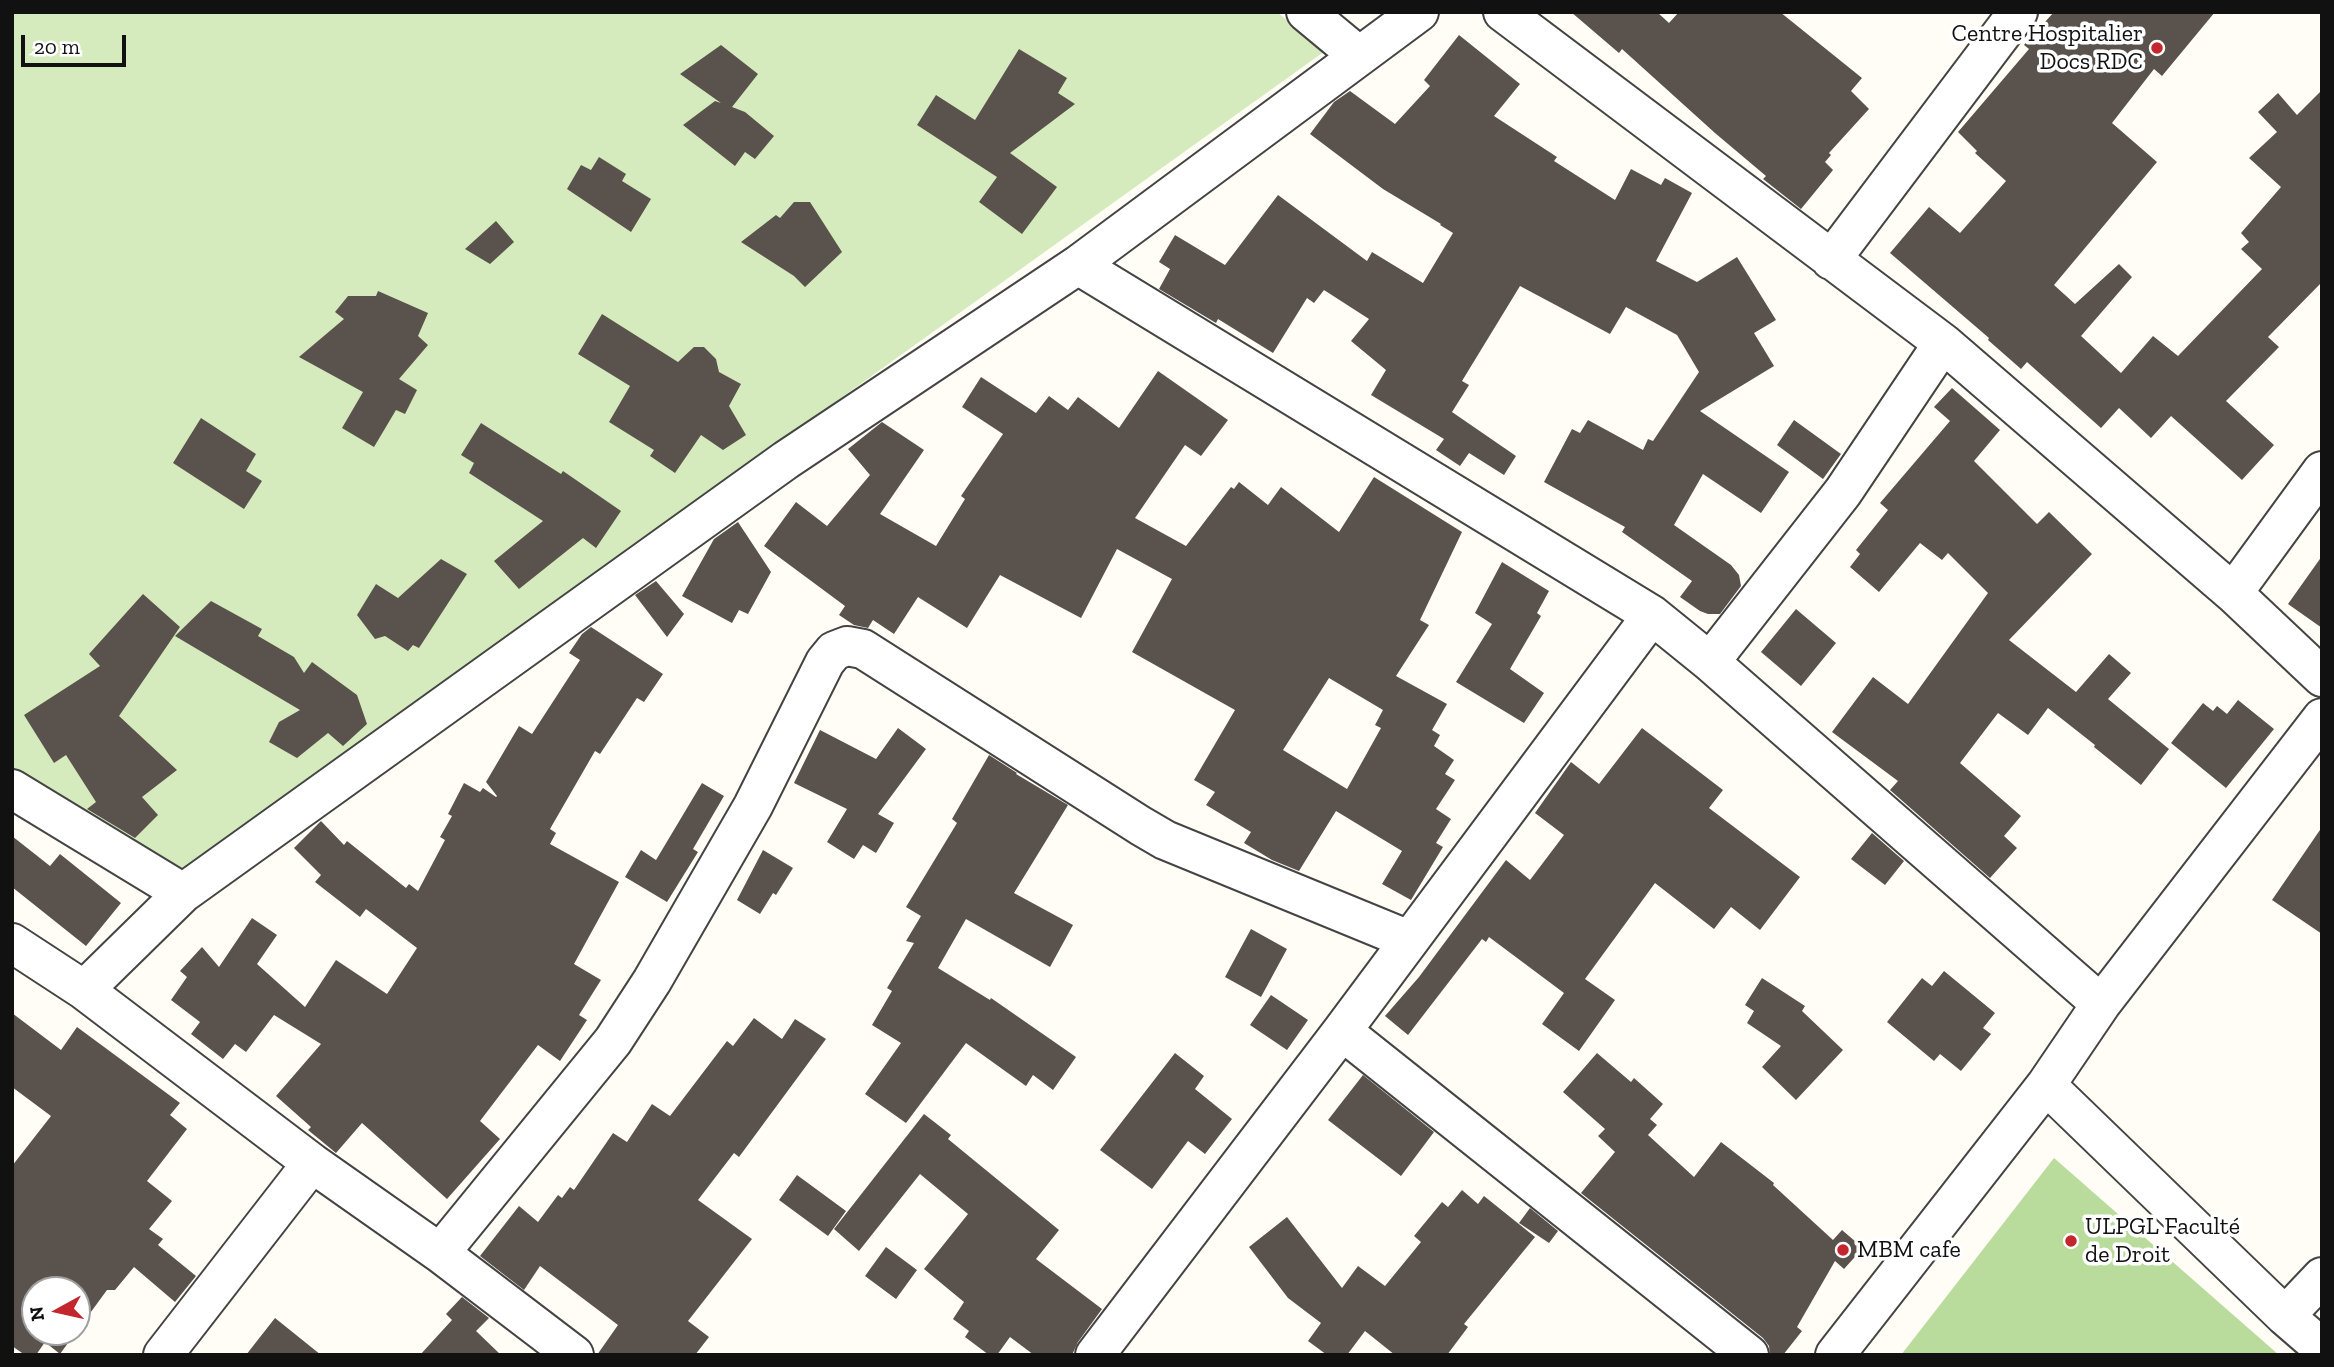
<!DOCTYPE html>
<meta charset="utf-8">
<style>
body{margin:0}
#map{position:relative;width:2334px;height:1367px;overflow:hidden;background:#fffdf5;font-family:"Zilla Slab",serif}
canvas{display:block}
.frame{position:absolute;inset:0;border:14px solid #111;pointer-events:none}
.north{position:absolute;left:21px;top:1276px;width:70px;height:70px;box-sizing:border-box;background:#fff;border:2px solid #a0a0a0;border-radius:50%;rotate:262deg;font-size:19px;font-weight:700;line-height:28px;text-align:center;color:#111}
.north::after{content:'';display:block;margin:auto;width:24px;height:32px;background:#c4262e;clip-path:polygon(50% 0,100% 100%,50% 72%,0 100%)}
.scale{position:absolute;left:21px;top:35px;width:105px;height:32px;box-sizing:border-box;border:4px solid #111;border-top:0;padding-left:9px;font-size:21px;line-height:24px;white-space:nowrap;color:#111;-webkit-text-stroke:5px #fff;paint-order:stroke}
</style>
<div id="map">
<canvas width="2334" height="1367"></canvas>
<div class="frame"></div>
<div class="north">N</div>
<div class="scale">20 m</div>
</div>
<script>
const context = document.querySelector('canvas').getContext('2d');
context.lineJoin = 'round';
function fillPath(path, color) { context.fillStyle = color; context.fill(path, 'evenodd'); }
const toPath = rows => new Path2D(rows.map(r => 'M' + r).join(''));
function strokePath(path, color, width, dash) { context.strokeStyle = color; context.lineWidth = width; context.lineCap = dash ? 'butt' : 'round'; context.setLineDash(dash || []); context.stroke(path); }
function label(font, color, halo, rows, align = 'center') {
  context.font = font + ' "Zilla Slab",serif'; context.lineWidth = 7; context.setLineDash([]); context.textBaseline = 'middle'; context.strokeStyle = halo; context.fillStyle = color; for (const [text, x, y, turn = 0] of rows) {
    context.save(); context.translate(x, y); context.rotate((+turn || 0) * Math.PI / 180); context.textAlign = isNaN(turn) ? turn : align; if (halo) context.strokeText(text, 0, 0); context.fillText(text, 0, 0); context.restore();
  }
}
const green = toPath([
 [12,12,1277,12,1325,51,181,871,12,768]
]);
const forest = toPath([
 [2054,1158,2279,1355,1901,1355]
]);
const building = toPath([
 [1571,12,1657,12,1669,23,1679,12,1780,12,1862,78,1851,91,1869,109,1829,153,1831,155,1825,162,1833,170,1801,209,1763,179,1766,176,1715,133,1622,49,1619,53],
 [2054,12,2215,12,2162,76,2154,69,2112,123,2157,162,2054,285,2075,304,2119,264,2132,277,2081,336,2121,373,2153,336,2178,356,2262,269,2241,249,2249,242,2241,233,2281,187,2249,158,2277,132,2258,112,2278,93,2297,115,2322,90,2322,282,2268,337,2279,347,2226,401,2274,445,2242,480,2171,416,2151,438,2119,408,2101,428,2027,362,2021,369,1988,340,1989,338,1890,253,1929,207,1960,233,2006,181,1975,153,1977,151,1958,132,2029,49,2024,45],
 [1459,35,1520,84,1494,116,1557,157,1554,161,1615,200,1631,169,1661,185,1665,178,1692,193,1656,261,1697,282,1737,257,1776,320,1754,333,1774,366,1700,411,1789,472,1761,513,1703,474,1674,525,1731,565,1739,575,1741,586,1720,614,1708,614,1700,611,1680,597,1692,581,1622,532,1625,527,1544,482,1572,429,1580,433,1588,420,1643,450,1648,439,1653,441,1699,372,1677,335,1626,307,1610,334,1520,286,1462,381,1469,385,1452,412,1516,456,1504,475,1469,453,1460,466,1436,450,1444,439,1371,395,1386,370,1351,341,1369,319,1324,290,1314,303,1307,298,1273,353,1218,319,1216,323,1159,289,1170,269,1159,262,1175,235,1225,265,1278,195,1367,261,1372,252,1423,283,1453,233,1440,225,1441,224,1383,189,1310,134,1334,102,1350,91,1395,124,1430,86,1424,80],
 [721,45,758,74,732,107,745,112,774,136,755,159,745,152,735,166,683,125,715,101,721,103,680,74],
 [1019,49,1067,78,1058,93,1075,104,1010,153,1057,187,1022,234,979,202,997,177,917,125,936,95,975,120],
 [599,157,626,174,622,181,651,199,631,232,567,189,581,165,591,170],
 [794,202,810,202,842,252,805,287,794,276,741,242,776,215,780,218],
 [496,221,514,242,490,264,465,249],
 [378,291,428,313,418,336,428,345,399,379,417,390,405,414,396,410,374,447,342,428,363,392,299,357,344,319,335,312,348,296,376,296],
 [602,314,678,362,694,347,704,347,716,359,719,372,741,384,729,406,746,435,723,450,701,435,675,473,650,456,654,450,609,422,630,386,578,354],
 [1158,371,1228,420,1201,456,1185,445,1135,518,1186,546,1231,487,1234,489,1239,482,1268,505,1281,487,1339,532,1374,477,1462,532,1420,620,1429,625,1396,676,1447,704,1432,730,1440,735,1434,746,1454,760,1445,774,1455,780,1436,809,1451,819,1436,843,1443,847,1411,900,1382,884,1402,851,1336,811,1299,871,1272,860,1244,843,1251,832,1206,805,1215,792,1194,780,1235,710,1132,652,1172,579,1117,549,1081,618,1000,575,967,628,918,597,894,634,873,620,868,628,854,625,839,615,845,606,764,546,796,502,827,526,870,475,848,449,882,422,924,450,880,514,936,546,965,499,961,496,1003,434,962,407,981,377,1036,413,1049,396,1068,410,1078,397,1119,428],
 [1329,678,1383,710,1375,725,1381,728,1347,789,1283,750],
 [1952,388,2000,430,1974,461,2037,524,2049,512,2092,554,2009,640,2076,692,2109,654,2131,673,2108,699,2169,749,2141,785,2094,747,2095,745,2048,708,2028,735,1998,713,1960,763,2021,816,2004,836,2017,848,1990,878,1890,790,1898,781,1832,732,1873,677,1908,704,1988,593,1948,553,1942,560,1920,543,1879,592,1850,567,1860,554,1856,550,1888,510,1880,503,1950,421,1934,407],
 [201,418,256,454,246,471,262,481,244,509,173,463],
 [1794,420,1841,454,1823,479,1777,445],
 [481,423,561,474,563,471,621,511,596,548,583,538,519,589,494,561,543,521,469,473,474,463,461,455],
 [738,522,771,572,748,614,739,610,732,623,682,596,714,539],
 [2322,556,2322,628,2288,604],
 [441,559,467,574,419,648,413,645,408,651,385,636,375,639,357,615,376,584,398,598],
 [1502,562,1549,591,1537,613,1541,616,1510,669,1544,693,1524,723,1456,682,1492,624,1475,613],
 [656,581,684,614,667,637,635,595],
 [143,594,180,627,119,716,177,770,142,797,158,815,135,838,87,809,96,802,66,755,54,763,24,715,100,666,89,654],
 [211,601,262,629,258,636,294,657,304,673,312,662,357,695,367,724,343,746,328,733,297,758,269,742,279,722,300,710,175,636],
 [1796,609,1836,643,1801,686,1761,652],
 [591,627,663,674,644,702,637,698,600,754,595,751,550,829,556,833,550,844,619,882,574,964,601,980,579,1015,587,1020,560,1061,538,1045,480,1121,500,1139,447,1199,362,1123,336,1153,308,1130,311,1127,276,1096,321,1044,274,1015,246,1052,235,1044,223,1059,191,1034,200,1022,171,1000,187,977,180,971,202,947,219,967,252,918,277,935,257,964,305,1007,336,960,387,994,417,948,366,909,360,917,315,882,321,875,294,848,321,821,344,845,347,841,406,888,409,884,418,891,445,840,440,837,452,816,448,814,464,783,480,792,483,788,496,797,497,796,486,782,519,726,532,734,580,660,569,653,582,634],
 [2238,700,2274,729,2226,788,2171,743,2203,703,2213,711,2217,706,2227,714],
 [898,728,926,749,878,814,894,823,876,853,863,845,854,859,827,842,847,809,794,783,820,730,876,759],
 [1642,728,1723,790,1709,808,1800,877,1760,930,1731,907,1714,929,1655,883,1585,979,1615,1000,1579,1051,1542,1024,1564,993,1489,937,1486,942,1482,939,1408,1035,1385,1016,1419,977,1506,860,1530,880,1564,835,1535,813,1571,762,1599,784],
 [989,755,1017,773,1016,774,1068,805,1014,893,1073,925,1050,967,966,919,938,968,990,1000,991,998,1076,1057,1053,1090,1033,1075,1026,1086,966,1043,906,1123,865,1094,901,1043,872,1025,892,991,887,988,914,943,906,941,921,916,906,907,957,823,952,819],
 [702,783,724,796,693,849,698,852,667,902,625,877,641,850,656,860],
 [2322,827,2322,934,2272,900],
 [1872,833,1904,861,1885,885,1851,859],
 [12,836,50,866,60,854,121,903,86,946,12,887],
 [763,850,793,868,776,895,773,893,760,914,737,900],
 [1251,929,1287,949,1261,997,1225,977],
 [1944,971,1995,1013,1983,1028,1991,1034,1961,1071,1940,1054,1934,1061,1887,1022,1922,978,1932,986],
 [1762,978,1805,1006,1802,1011,1843,1050,1796,1100,1762,1067,1781,1046,1747,1023,1754,1011,1745,1005],
 [1271,995,1308,1020,1287,1050,1250,1025],
 [12,1013,61,1050,77,1027,180,1103,170,1115,187,1129,147,1181,172,1201,149,1229,163,1239,158,1245,196,1276,175,1302,134,1267,115,1290,107,1290,77,1331,77,1290,35,1290,35,1332,76,1332,60,1354,45,1342,36,1355,25,1355,12,1346,12,1166,51,1116,12,1087],
 [754,1018,782,1039,795,1019,826,1039,739,1157,734,1153,698,1200,752,1239,688,1321,709,1337,695,1355,597,1355,618,1325,540,1266,524,1290,480,1256,519,1206,538,1222,558,1195,562,1198,570,1187,574,1190,613,1133,627,1142,652,1104,670,1116,727,1041,733,1046],
 [1175,1053,1204,1076,1195,1089,1232,1119,1205,1154,1188,1141,1152,1189,1100,1150],
 [1597,1053,1631,1082,1634,1078,1663,1104,1650,1119,1657,1125,1648,1135,1694,1177,1721,1142,1774,1183,1773,1185,1833,1240,1842,1230,1863,1248,1844,1269,1835,1261,1797,1327,1802,1331,1783,1355,1770,1355,1769,1346,1763,1338,1581,1193,1615,1152,1598,1136,1605,1129,1563,1092],
 [1363,1075,1434,1132,1401,1176,1328,1120],
 [924,1114,951,1135,948,1139,1059,1230,1036,1259,1102,1309,1078,1342,1072,1355,1034,1355,1010,1337,997,1355,989,1355,965,1337,969,1331,953,1319,964,1302,924,1269,968,1214,920,1174,859,1251,834,1229],
 [797,1175,846,1211,828,1236,779,1200],
 [1462,1190,1478,1204,1484,1196,1535,1237,1464,1324,1468,1327,1447,1355,1395,1355,1365,1331,1347,1355,1327,1355,1308,1341,1321,1323,1288,1298,1249,1247,1287,1217,1342,1288,1358,1266,1385,1286,1421,1242,1414,1236,1442,1202,1448,1207],
 [1530,1208,1558,1231,1549,1243,1519,1223],
 [886,1247,917,1270,896,1299,865,1276],
 [462,1297,489,1318,476,1331,501,1355,420,1355,452,1320,446,1314],
 [275,1318,321,1355,246,1355]
]);
const street = toPath([
 [1306,12,1359,56],
 [1503,12,1943,343,2233,593,2322,677],
 [1831,260,2018,12],
 [1078,265,1652,615,1710,662,2101,1004],
 [2233,593,2322,471],
 [1710,662,1843,492,1943,343],
 [12,789,183,893],
 [12,943,84,990,312,1163,440,1253,574,1355],
 [84,990,183,893,786,460,1078,265,1419,12],
 [1342,1031,1749,1355],
 [2046,1085,2285,1316,2322,1348],
 [440,1253,613,1041,652,981,753,806,825,662,834,651,847,646,863,649,1141,826,1165,840,1409,940],
 [2285,1316,2322,1277],
 [163,1355,312,1163],
 [1095,1355,1342,1031,1652,615],
 [1835,1355,2046,1085,2101,1004,2322,718]
]);
const markers = [
 [2157,48,7,"#c4262e"],
 [2071,1241,7,"#c4262e"],
 [1843,1250,7,"#c4262e"]
];
const poiNames = [
 ["Centre Hospitalier",2143,34,"right"],
 ["Docs RDC",2143,62,"right"],
 ["ULPGL Faculté",2085,1227],
 ["de Droit",2085,1255],
 ["MBM cafe",1857,1250]
];
fillPath(green, '#d5ebbd');
fillPath(forest, '#b9dc9c');
fillPath(building, '#5a524d');
strokePath(street, '#444', 42);
strokePath(street, '#fff', 38);
for (const [x, y, r, color] of markers) { const dot = new Path2D(); dot.arc(x, y, r, 0, 2 * Math.PI); context.fillStyle = color; context.fill(dot); strokePath(dot, '#fff', 2.5); }
label('24px', '#111', '#fff', poiNames, 'left');
</script>
